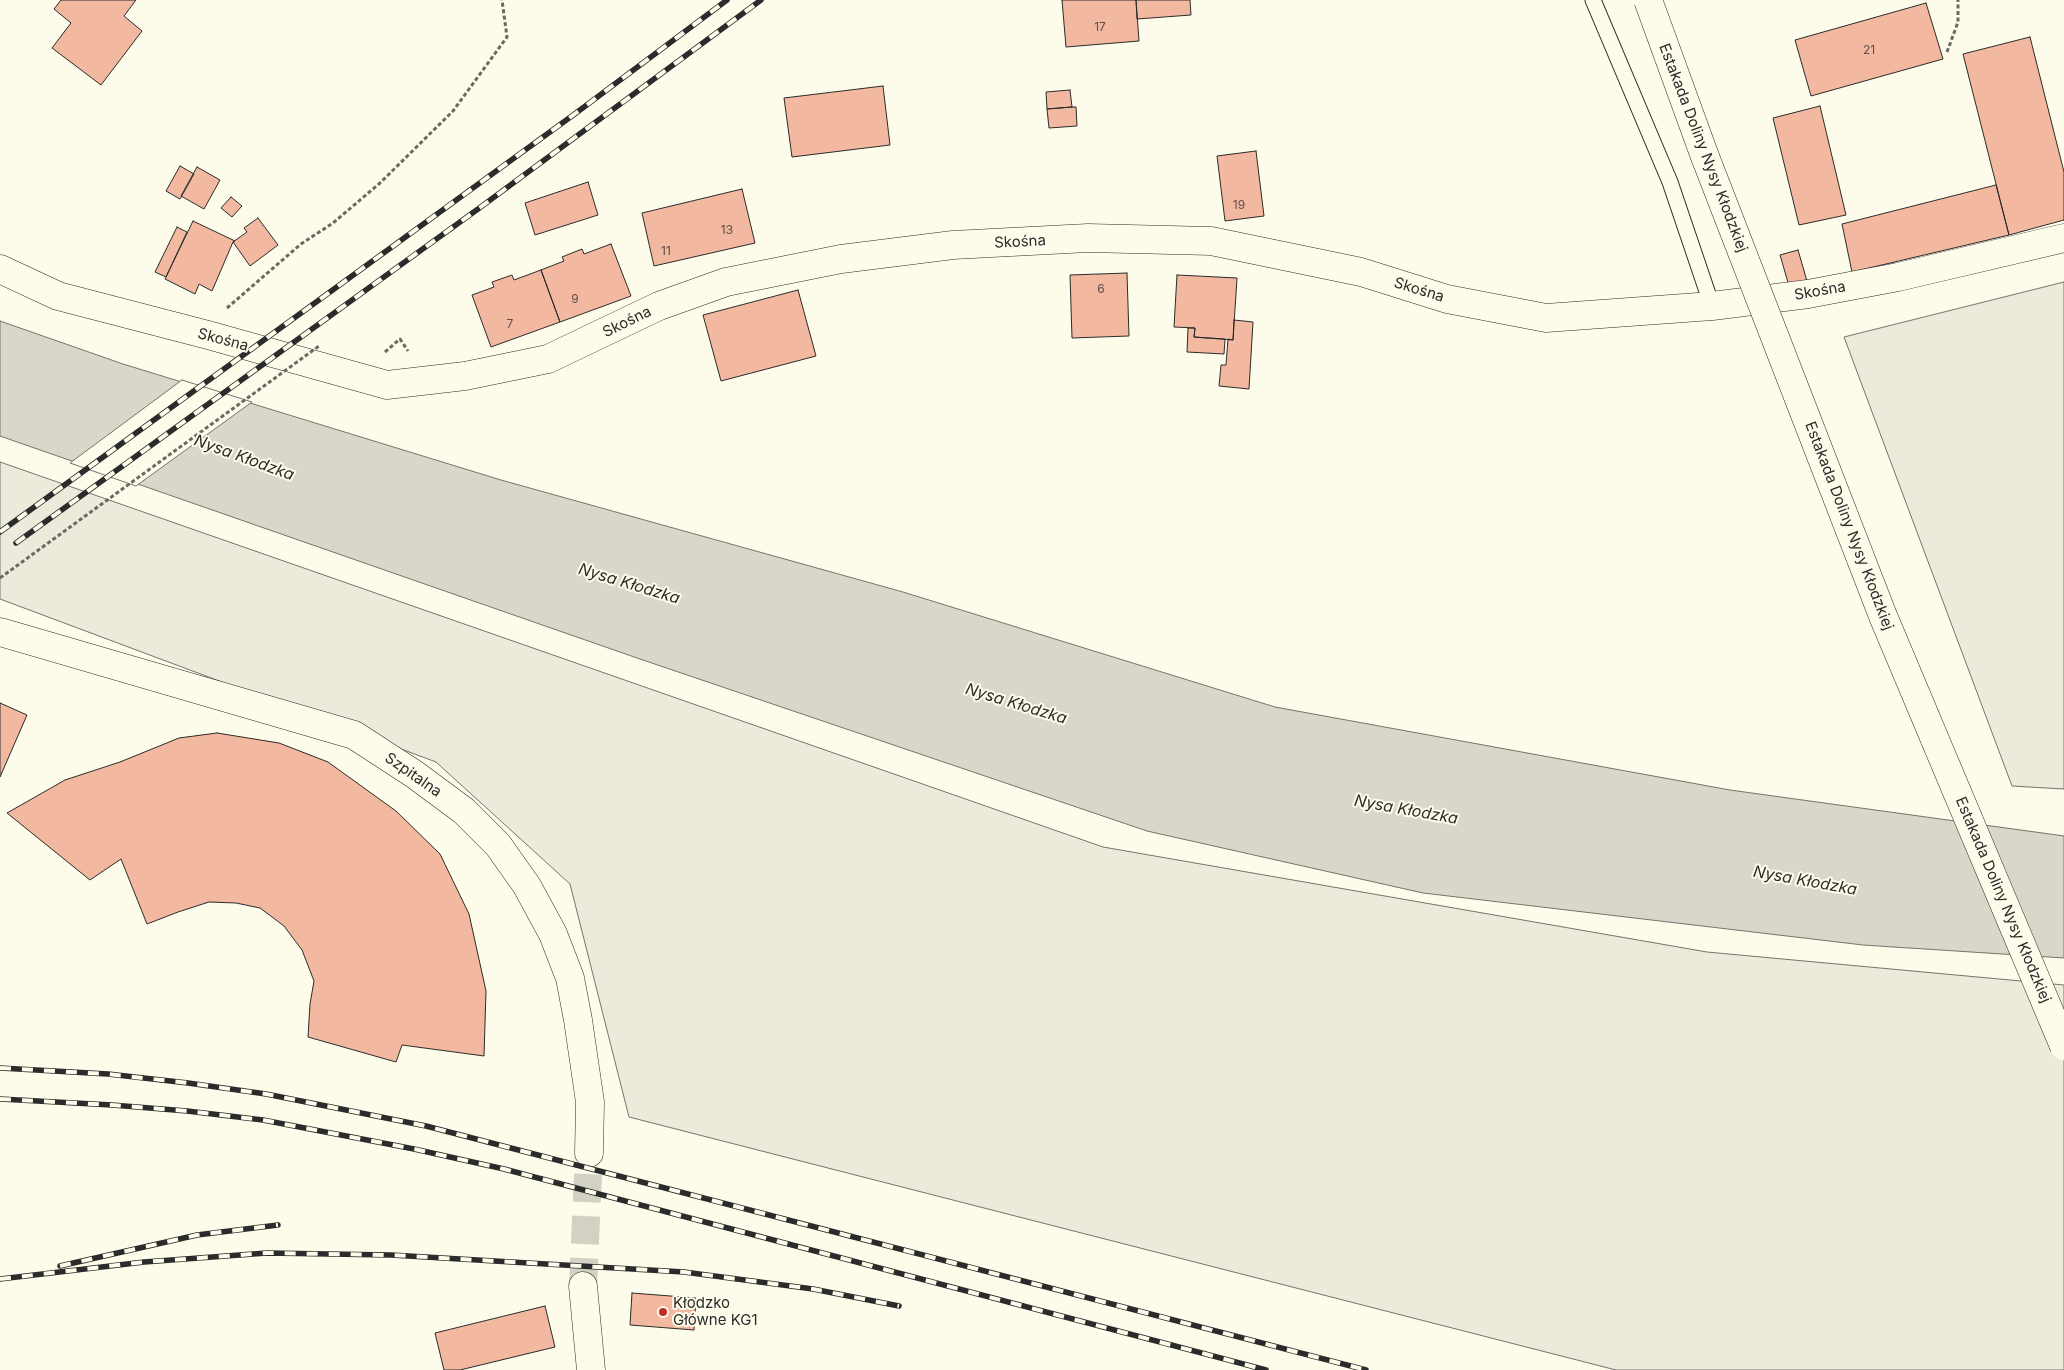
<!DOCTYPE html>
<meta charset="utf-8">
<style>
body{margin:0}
canvas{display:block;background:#fdfbea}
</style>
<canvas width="2064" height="1370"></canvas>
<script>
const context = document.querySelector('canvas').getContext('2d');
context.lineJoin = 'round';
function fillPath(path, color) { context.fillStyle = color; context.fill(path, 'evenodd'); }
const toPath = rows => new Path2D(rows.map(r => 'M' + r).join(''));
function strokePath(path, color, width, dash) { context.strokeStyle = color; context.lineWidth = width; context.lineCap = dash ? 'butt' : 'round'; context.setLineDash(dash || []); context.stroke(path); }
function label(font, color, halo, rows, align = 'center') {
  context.font = font + ' Inter,sans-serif'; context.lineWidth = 4; context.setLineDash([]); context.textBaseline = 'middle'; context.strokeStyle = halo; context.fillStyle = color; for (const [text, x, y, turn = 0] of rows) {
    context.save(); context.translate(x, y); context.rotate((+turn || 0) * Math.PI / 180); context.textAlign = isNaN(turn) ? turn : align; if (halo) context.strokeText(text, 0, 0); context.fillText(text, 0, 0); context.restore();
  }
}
const green = toPath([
 [2064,282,2064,789,2012,786,1844,337,2064,282],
 [0,462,1103,847,1707,952,2064,985,2064,1370,1616,1370,629,1117,570,884,436,762,0,599,0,462]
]);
const water = toPath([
 [0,321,123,364,501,480,903,592,1275,707,1730,790,2064,836,2064,958,1863,945,1423,893,1147,831,637,658,0,436,0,321]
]);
const pier = toPath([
 [182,380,252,402,136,486,70,463,182,380]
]);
const building = toPath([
 [61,0,136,0,124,16,142,31,101,85,52,48,71,23,54,9,61,0],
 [1062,0,1136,0,1139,41,1066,47,1062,0],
 [1136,0,1190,0,1191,15,1137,19,1136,0],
 [1926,3,1943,59,1811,96,1795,40,1926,3],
 [2030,37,2064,172,2064,220,2009,235,1963,54,2030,37],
 [883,86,890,145,792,157,784,98,883,86],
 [1070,90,1072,107,1047,109,1046,92,1070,90],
 [1820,106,1846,215,1799,225,1773,118,1820,106],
 [1072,107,1076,107,1077,126,1049,128,1047,109,1072,107],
 [1256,151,1264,216,1225,221,1217,156,1256,151],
 [180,166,194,174,180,199,166,191,180,166],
 [197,167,220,180,204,209,181,196,197,167],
 [588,182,598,215,535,235,525,203,588,182],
 [1996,185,2009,235,1852,272,1842,224,1996,185],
 [742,189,755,243,654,266,642,213,742,189],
 [231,197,242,206,232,217,221,208,231,197],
 [258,218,278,245,250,266,233,242,247,232,244,228,258,218],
 [193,221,235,241,233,242,212,291,199,284,195,294,165,279,193,221],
 [177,227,187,232,166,277,155,272,177,227],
 [611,244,631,296,560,322,541,270,564,261,562,257,582,249,584,254,611,244],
 [1798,250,1807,281,1789,286,1780,255,1798,250],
 [541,270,560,322,491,347,472,295,494,287,492,282,512,275,514,280,541,270],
 [1127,273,1129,336,1072,338,1070,275,1127,273],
 [1177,275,1237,278,1233,340,1194,337,1195,328,1174,327,1177,275],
 [798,290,816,356,721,381,703,315,798,290],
 [1234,320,1253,322,1249,389,1219,386,1221,365,1226,365,1228,339,1233,340,1234,320],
 [1188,328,1195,328,1194,337,1225,339,1224,354,1187,352,1188,328],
 [0,703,27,715,0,777,0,703],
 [217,733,279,743,328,762,396,811,440,854,469,914,486,991,484,1056,402,1045,396,1062,308,1037,310,1004,314,981,302,950,284,926,260,908,236,903,209,902,178,912,147,924,121,859,90,880,7,813,65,780,120,762,179,738,217,733],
 [632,1293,696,1298,694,1330,630,1325,632,1293],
 [545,1306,555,1347,460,1370,444,1370,435,1333,545,1306]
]);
const streetTunnel = toPath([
 [583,1286,589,1153]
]);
const path = toPath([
 [1947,52,1958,22,1958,0],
 [227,308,301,244,333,223,380,183,453,111,507,37,502,0],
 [385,352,400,339,408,351]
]);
const lane = toPath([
 [1593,0,1670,182,1712,306]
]);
const street = toPath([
 [0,269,58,296,208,335,387,385,465,376,548,359,659,306,726,282,841,259,953,245,1088,238,1211,241,1361,272,1447,299,1546,318,1712,306,1808,294,1898,277,2064,238],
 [0,632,354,735,414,774,464,811,498,845,527,886,553,934,570,978,578,1020,590,1102,589,1153],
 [583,1286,591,1370]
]);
const rail = toPath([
 [0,532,576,113,727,0],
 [16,543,478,209,761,0],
 [0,1068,108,1074,188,1083,266,1094,426,1126,1366,1370],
 [0,1099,112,1105,187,1111,263,1120,414,1149,504,1169,1266,1370],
 [60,1266,197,1235,278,1225],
 [0,1279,144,1262,267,1253,391,1255,684,1272,813,1289,899,1306]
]);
const pathBridge = toPath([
 [0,578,319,346]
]);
const highwayBridge = toPath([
 [1648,0,1704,154,1883,616,2064,1046]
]);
const markers = [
 [663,1312,5,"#c62828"]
];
const numberNames = [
 ["17",1100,27],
 ["21",1869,50],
 ["19",1239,205],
 ["13",727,230],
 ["11",666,251],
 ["6",1101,289],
 ["9",575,299],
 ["7",510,324]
];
const streetNames = [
 ["Estakada Doliny Nysy Kłodzkiej",1703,148,69],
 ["Skośna",1020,242,-3],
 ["Skośna",1419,290,17],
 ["Skośna",1820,291,-10],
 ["Skośna",627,322,-26],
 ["Skośna",223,340,15],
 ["Estakada Doliny Nysy Kłodzkiej",1849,526,69],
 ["Szpitalna",413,775,35],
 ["Estakada Doliny Nysy Kłodzkiej",2003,900,67]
];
const poiNames = [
 ["Kłodzko",673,1303],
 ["Główne KG1",673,1320]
];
const waterNames = [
 ["Nysa Kłodzka",244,458,20],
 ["Nysa Kłodzka",629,584,17],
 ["Nysa Kłodzka",1016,704,17],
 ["Nysa Kłodzka",1406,810,10],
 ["Nysa Kłodzka",1805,881,10]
];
fillPath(green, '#ecebdb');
strokePath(green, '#74746e', 1);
fillPath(water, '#d8d7c9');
strokePath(water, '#74746e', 1);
fillPath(pier, '#fdfbea');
strokePath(pier, '#74746e', 1);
fillPath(building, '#f2b8a0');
strokePath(building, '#2b2b2b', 1);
strokePath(streetTunnel, '#d3d1c4', 28, [28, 14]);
strokePath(lane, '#2b2b2b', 17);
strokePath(street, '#2b2b2b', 29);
strokePath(path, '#6a6964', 3, [4, 2.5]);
strokePath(lane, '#fdfbea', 15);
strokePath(street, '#fdfbea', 28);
strokePath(rail, '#2b2b2b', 5.5);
strokePath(rail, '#fdfbea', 4, [11]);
strokePath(highwayBridge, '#2b2b2b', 29, []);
strokePath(pathBridge, '#6a6964', 3, [4, 2.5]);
strokePath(highwayBridge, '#fdfbea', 28);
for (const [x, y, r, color] of markers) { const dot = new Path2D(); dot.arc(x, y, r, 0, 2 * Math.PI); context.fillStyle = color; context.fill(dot); strokePath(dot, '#fdfbea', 2); }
label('12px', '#5d4e48', null, numberNames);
label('15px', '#2b2b2b', '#fdfbea', streetNames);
label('15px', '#2b2b2b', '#fdfbea', poiNames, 'left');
label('italic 16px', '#2b2b2b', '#fdfbea', waterNames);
</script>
